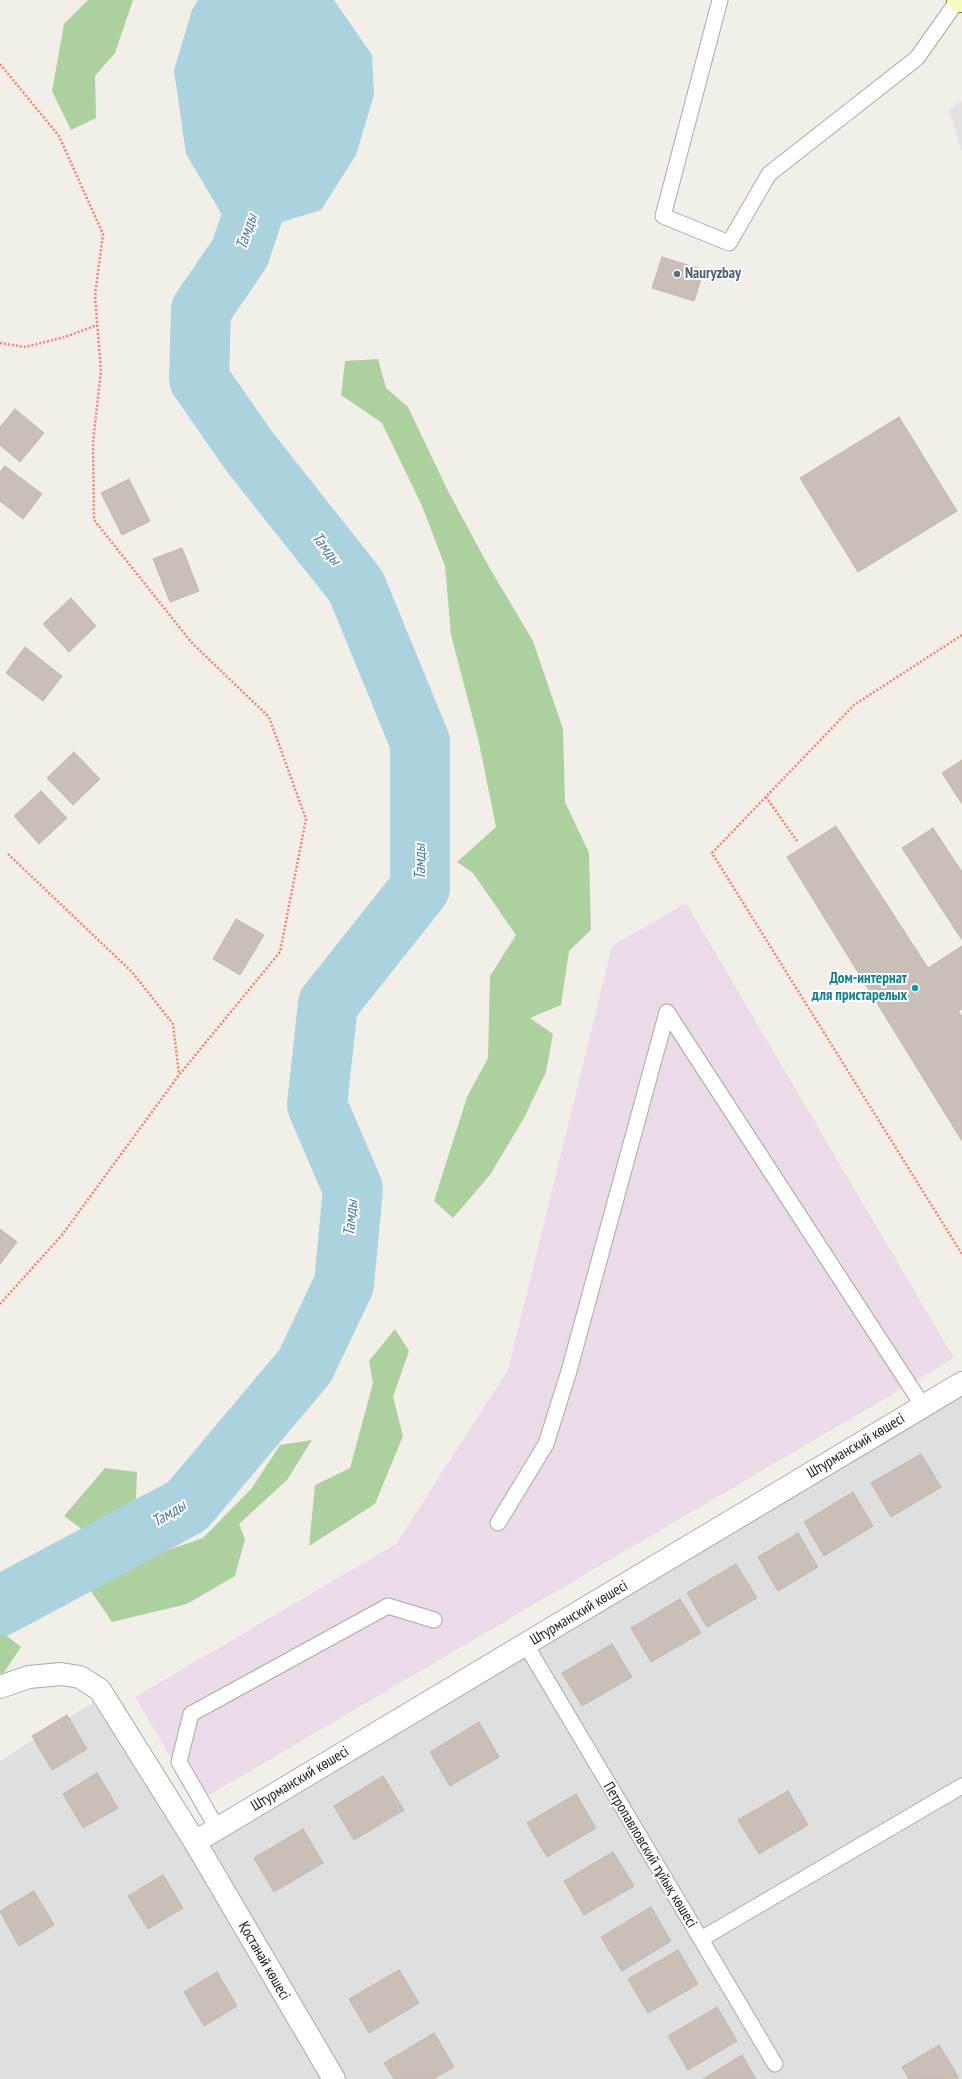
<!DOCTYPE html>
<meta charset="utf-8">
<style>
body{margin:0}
canvas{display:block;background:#f2efe9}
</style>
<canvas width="962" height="2079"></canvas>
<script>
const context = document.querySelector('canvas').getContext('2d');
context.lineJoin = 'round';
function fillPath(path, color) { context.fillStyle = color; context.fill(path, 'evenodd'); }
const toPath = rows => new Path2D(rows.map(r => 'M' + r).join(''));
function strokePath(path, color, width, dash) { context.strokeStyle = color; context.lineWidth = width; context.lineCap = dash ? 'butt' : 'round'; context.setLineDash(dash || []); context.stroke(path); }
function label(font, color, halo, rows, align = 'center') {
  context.font = font + ' "PT Sans Narrow",sans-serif'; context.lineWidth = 4; context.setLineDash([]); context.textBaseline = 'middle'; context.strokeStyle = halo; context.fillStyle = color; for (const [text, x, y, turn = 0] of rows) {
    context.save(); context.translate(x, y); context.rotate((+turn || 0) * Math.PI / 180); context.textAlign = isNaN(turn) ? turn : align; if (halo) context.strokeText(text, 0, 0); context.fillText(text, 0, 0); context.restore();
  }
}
const residential = toPath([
 [962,1383,962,2079,0,2079,0,1761,97,1700,189,1842]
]);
const industrial = toPath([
 [686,903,954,1358,197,1802,135,1697,396,1544,508,1370,612,946]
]);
const forest = toPath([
 [88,0,133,0,115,53,95,76,96,118,71,130,52,91,64,24],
 [378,359,386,388,408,407,448,491,489,567,533,641,563,729,565,802,589,853,591,930,569,951,561,1005,530,1018,553,1034,546,1072,524,1118,490,1175,453,1218,434,1201,467,1097,488,1058,490,976,516,935,473,873,457,862,496,827,478,738,451,635,445,566,422,506,382,423,341,395,345,361],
 [395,1329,409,1351,393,1397,403,1436,375,1504,309,1546,315,1485,350,1468,373,1383,369,1361],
 [312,1440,287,1480,239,1524,245,1539,235,1576,187,1604,112,1622,91,1591,133,1562,203,1538,252,1488,280,1445],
 [105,1468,137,1472,136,1499,109,1520,87,1533,64,1516],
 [2,1632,21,1647,3,1674,0,1673,0,1633]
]);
const parking = toPath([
 [962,101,962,152,949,110]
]);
const water = toPath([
 [198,0,334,0,372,55,374,95,356,155,321,210,272,225,221,213,186,154,174,70,192,10]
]);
const river = toPath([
 [0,1606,187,1506,305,1366,344,1284,353,1189,317,1105,328,1004,420,888,420,742,356,586,249,451,199,379,201,310,240,253,287,112,266,0]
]);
const building = toPath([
 [662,257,704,270,694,301,652,288,662,257],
 [15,409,44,433,20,462,0,445,0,427,15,409],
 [899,417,957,511,858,572,800,478,899,417],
 [5,466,42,494,23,519,0,501,0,472,5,466],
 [129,479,150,521,122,535,101,493,129,479],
 [182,548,199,591,170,602,153,559,182,548],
 [71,598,96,626,69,652,43,624,71,598],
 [25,647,62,676,43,701,6,673,25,647],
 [74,752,100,779,73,805,47,778,74,752],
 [962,760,962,804,942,773,962,760],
 [41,791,67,818,39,844,14,816,41,791],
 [836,826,928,968,962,946,962,1009,958,1011,962,1017,962,1141,787,857,836,826],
 [933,828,962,872,962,940,902,848,933,828],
 [236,919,264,935,240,975,213,959,236,919],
 [0,1229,17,1242,0,1264,0,1229],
 [921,1454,941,1487,891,1517,871,1483,921,1454],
 [853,1492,873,1526,824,1556,804,1522,853,1492],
 [798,1533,818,1567,778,1591,758,1557,798,1533],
 [736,1564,757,1598,707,1627,687,1593,736,1564],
 [680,1599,701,1633,651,1662,631,1628,680,1599],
 [612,1644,632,1677,582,1706,562,1673,612,1644],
 [67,1715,87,1749,52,1770,32,1736,67,1715],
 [479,1722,499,1757,450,1786,430,1752,479,1722],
 [97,1773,118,1808,83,1828,63,1794,97,1773],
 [383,1776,404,1810,354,1840,334,1806,383,1776],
 [788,1791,808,1825,759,1854,738,1820,788,1791],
 [576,1794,596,1828,547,1857,527,1823,576,1794],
 [303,1829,323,1863,274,1892,254,1858,303,1829],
 [613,1852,634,1886,584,1915,564,1881,613,1852],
 [163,1875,183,1908,148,1929,128,1896,163,1875],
 [34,1891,54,1925,19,1946,0,1911,34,1891],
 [651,1907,671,1941,622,1971,601,1937,651,1907],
 [678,1950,698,1984,648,2013,628,1979,678,1950],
 [399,1970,419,2003,369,2033,349,1999,399,1970],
 [217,1972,237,2006,204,2026,184,1992,217,1972],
 [717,2007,737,2041,688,2070,668,2036,717,2007],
 [434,2033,454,2067,433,2079,394,2079,384,2063,434,2033],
 [939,2045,959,2078,909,2079,902,2067,939,2045],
 [742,2055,756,2079,703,2079,742,2055]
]);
const path = toPath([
 [0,64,59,136,103,234,95,296,101,371,93,442,94,520,192,643,269,717,306,819,280,952,179,1075,62,1235,0,1304],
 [0,343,25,347,65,337,97,325],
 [962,635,854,705,712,853,962,1254],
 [766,797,797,841],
 [8,854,132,972,173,1024,179,1074]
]);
const service = toPath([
 [720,0,663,216,729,243,769,174,917,58,958,0],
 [498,1523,546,1444,569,1371,667,1012,923,1406],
 [526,1645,775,2064],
 [217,1828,179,1762,191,1714,388,1606,434,1620],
 [701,1939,962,1786]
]);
const minor = toPath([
 [0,1687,29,1677,61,1674,80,1677,100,1690,195,1842,334,2079],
 [195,1842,962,1383]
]);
const secondary = toPath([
 [958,0,962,1]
]);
const markers = [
 [677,274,4,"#5c6f8a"],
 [915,988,4,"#0f9aa8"]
];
const serviceNames = [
 ["Nauryzbay",685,274]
];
const cultureNames = [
 ["Дом-интернат",907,979],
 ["для пристарелых",907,996]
];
const streetNames = [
 ["Штурманский көшесі",856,1446,-31],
 ["Штурманский көшесі",579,1613,-31],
 ["Штурманский көшесі",300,1779,-31],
 ["Петропавловский тұйық көшесі",650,1855,59],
 ["Қостанай көшесі",264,1961,60]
];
const waterNames = [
 ["Тамды",247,232,-71],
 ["Тамды",326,549,52],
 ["Тамды",420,862,-90],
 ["Тамды",351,1218,-85],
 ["Тамды",169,1514,-31]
];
fillPath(residential, '#e0dfdf');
fillPath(industrial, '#ebdbe8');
fillPath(forest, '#add19e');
fillPath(parking, '#e2e2e2');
fillPath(water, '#aad3df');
strokePath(river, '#aad3df', 60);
fillPath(building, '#c7bfb8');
strokePath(building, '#c4b6ab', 1);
strokePath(service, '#a9a9a9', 17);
strokePath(minor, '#a9a9a9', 24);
strokePath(secondary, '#707d05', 24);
strokePath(path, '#fa8072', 2.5, [2, 2]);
strokePath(service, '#fff', 15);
strokePath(minor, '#fff', 22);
strokePath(secondary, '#f7fabf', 22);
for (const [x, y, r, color] of markers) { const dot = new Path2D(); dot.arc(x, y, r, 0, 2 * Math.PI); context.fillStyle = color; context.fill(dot); strokePath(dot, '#fff', 1.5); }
label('bold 15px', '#4e5e75', '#fff', serviceNames, 'left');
label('bold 15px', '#0d838f', '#fff', cultureNames, 'right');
label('15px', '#222', '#fff', streetNames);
label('italic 16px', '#4a7aab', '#fff', waterNames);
</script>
